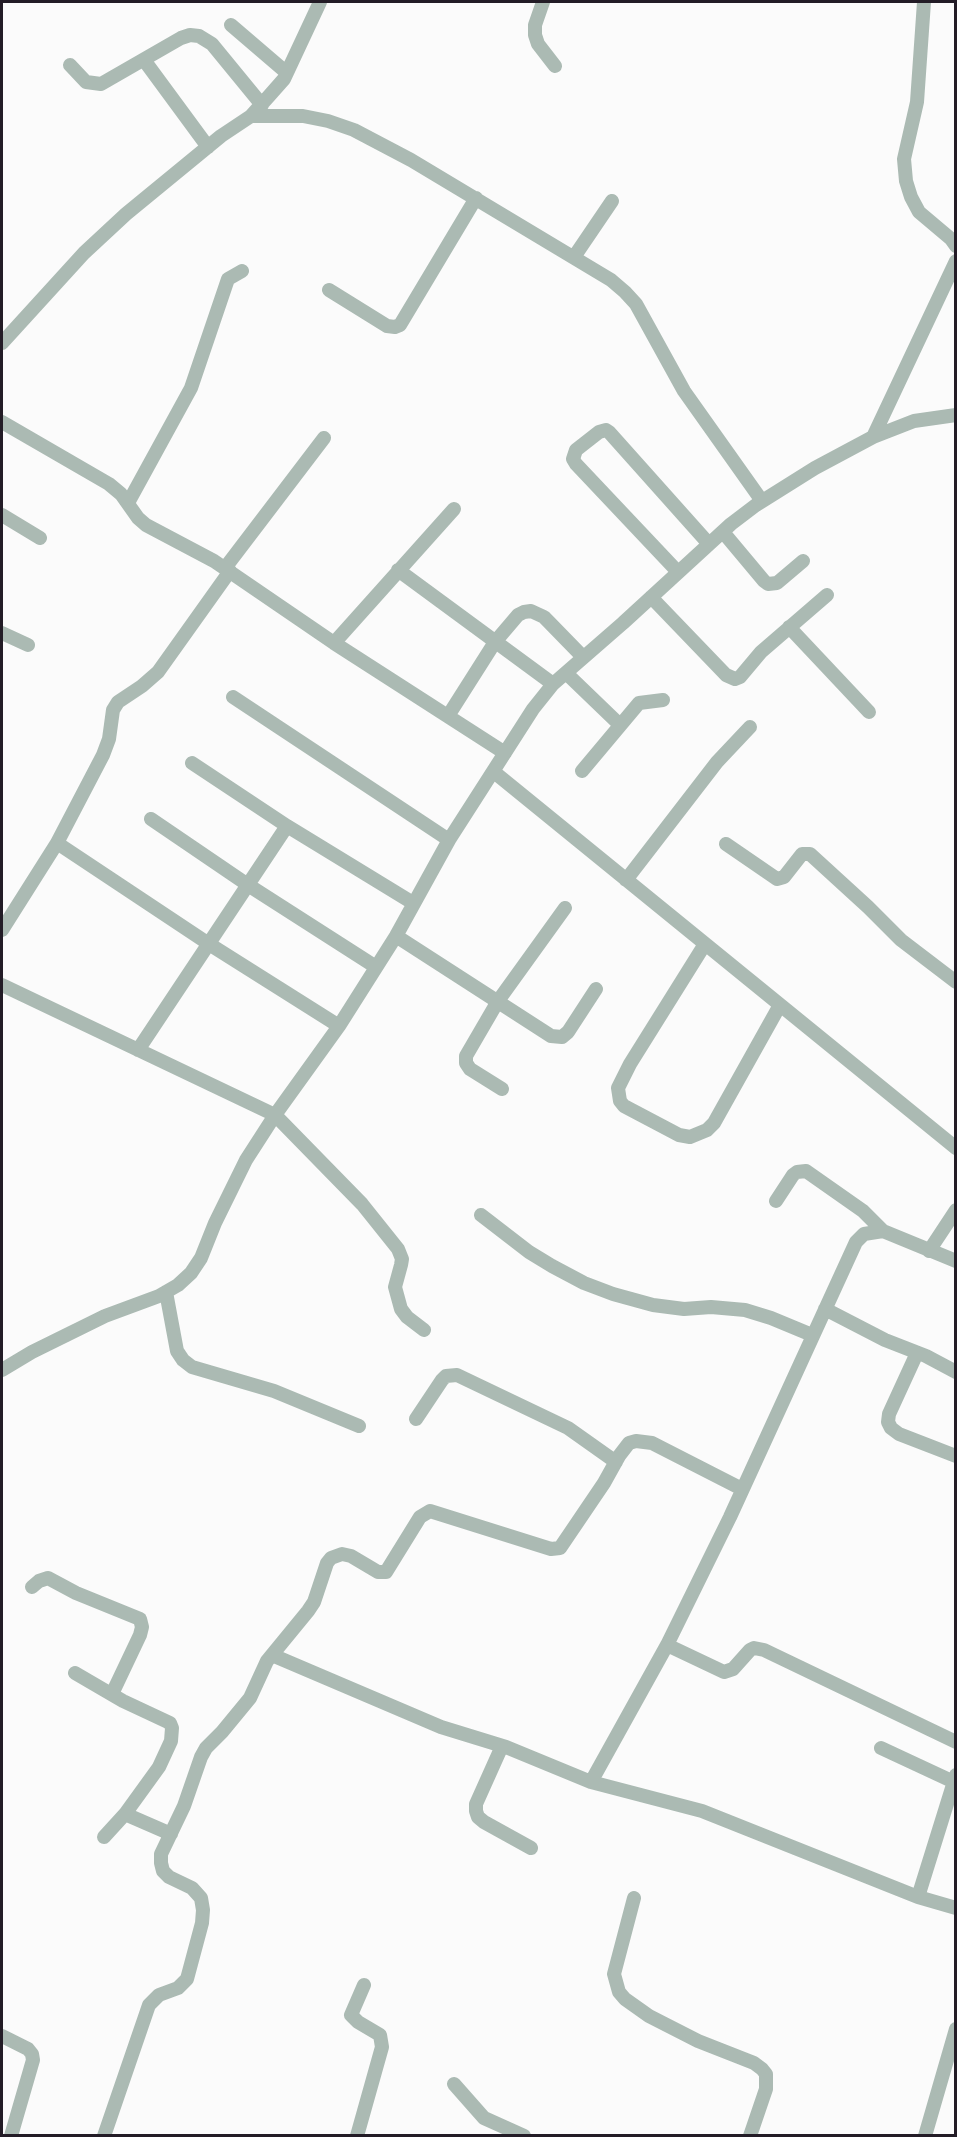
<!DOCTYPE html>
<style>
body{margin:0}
#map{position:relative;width:957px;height:2137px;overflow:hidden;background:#fbfbfb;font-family:Karla,sans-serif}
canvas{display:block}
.frame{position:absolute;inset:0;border:3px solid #231c26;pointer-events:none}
</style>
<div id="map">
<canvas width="957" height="2137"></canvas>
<div class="frame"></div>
</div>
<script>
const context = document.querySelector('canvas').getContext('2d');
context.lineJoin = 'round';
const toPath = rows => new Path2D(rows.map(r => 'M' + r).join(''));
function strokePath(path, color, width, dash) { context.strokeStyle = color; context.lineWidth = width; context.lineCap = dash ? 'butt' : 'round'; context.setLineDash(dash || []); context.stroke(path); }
const street = toPath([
 [543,2,535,25,535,35,538,44,555,66],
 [924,2,917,102,904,159,906,181,911,197,919,212,951,239,956,246],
 [231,25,287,73],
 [144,60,208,147],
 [70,65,86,82,101,84,181,38,190,35,199,36,212,44,262,105],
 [251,116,303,116,328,121,354,130,411,160,611,280,625,292,636,304,684,391,762,501],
 [574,257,612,201],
 [329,290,387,326,395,327,400,325,476,198],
 [2,343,84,253,126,214,221,136,251,116,269,96,284,79,320,2],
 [2,422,109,484,121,494,138,518,146,525,214,561,334,643,505,753],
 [873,437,956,261],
 [128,503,191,388,228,279,242,271],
 [2,515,40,538],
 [723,532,764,581,768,584,777,583,803,561],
 [225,568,324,438],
 [398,570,553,684],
 [678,572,576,464,573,459,576,450,599,432,606,430,609,432,709,544],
 [651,597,726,675,735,679,740,677,761,652,827,595],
 [789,627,869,712],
 [2,633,28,645],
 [334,643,454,509],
 [566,673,620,725],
 [233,697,449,840],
 [448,716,495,642,518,615,524,612,531,611,544,617,583,657],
 [192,763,287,826,413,903],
 [582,771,639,703,663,700],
 [494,772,956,1148],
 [151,819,248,885,376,967],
 [57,843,209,944,339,1026],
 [726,844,777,879,784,877,802,854,810,854,868,907,901,940,956,982],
 [626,880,717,762,750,727],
 [2,930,57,843,103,755,109,739,113,710,118,702,142,686,158,672,230,571],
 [396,936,551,1036,562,1037,568,1032,596,989],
 [705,944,630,1064,618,1088,620,1101,624,1106,679,1135,690,1137,707,1130,714,1123,780,1005],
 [2,985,275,1115,362,1204,398,1249,402,1259,401,1265,395,1287,401,1309,407,1317,424,1330],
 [138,1050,287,826],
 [502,1089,470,1069,466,1063,466,1056,498,1001,565,908],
 [776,1201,793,1175,797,1172,806,1171,863,1211,883,1231],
 [481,1215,529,1252,552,1266,584,1283,613,1294,653,1305,684,1309,711,1307,745,1310,771,1318,812,1335],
 [929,1251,956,1210],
 [166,1292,177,1351,183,1360,192,1367,274,1391,359,1426],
 [825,1309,885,1340,926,1356,956,1372],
 [917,1353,889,1414,888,1422,891,1428,899,1434,956,1456],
 [2,1370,32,1352,105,1316,159,1296,178,1285,191,1273,201,1258,215,1223,246,1160,275,1115,339,1026,396,936,449,840,533,709,553,684,623,623,731,524,756,505,815,468,873,437,914,421,956,415],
 [416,1419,442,1380,446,1376,457,1375,568,1428,616,1462],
 [32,1587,39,1581,48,1578,76,1593,140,1619,142,1627,140,1635,112,1694],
 [667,1645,724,1672,733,1669,750,1650,754,1648,764,1650,956,1742],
 [272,1655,441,1727,506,1747,591,1782,702,1811,918,1897],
 [75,1673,123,1701,170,1723,172,1728,171,1741,159,1767,125,1814,104,1837],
 [502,1746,476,1804,476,1811,478,1817,484,1822,531,1848],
 [881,1748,954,1782],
 [956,1775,918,1897,956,1908],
 [591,1782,667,1645,730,1517,856,1242,864,1234,883,1231,956,1261],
 [125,1814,171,1834],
 [634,1898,614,1974,619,1992,625,1999,649,2016,698,2041,754,2063,762,2069,766,2074,766,2089,750,2136],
 [2,2036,28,2049,32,2054,33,2060,11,2136],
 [454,2084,484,2118,524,2136],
 [104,2136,149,2005,159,1995,178,1988,187,1979,202,1923,203,1910,201,1898,192,1888,169,1877,163,1871,161,1863,161,1854,184,1806,201,1757,206,1748,222,1732,250,1698,267,1661,308,1611,314,1602,327,1563,331,1558,342,1554,351,1556,378,1572,386,1572,420,1517,430,1511,551,1549,560,1548,604,1483,619,1456,629,1443,636,1441,652,1443,742,1489],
 [357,2136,382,2047,380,2035,358,2022,351,2015,364,1985],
 [925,2136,956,2029]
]);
strokePath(street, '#abbab3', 14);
</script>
